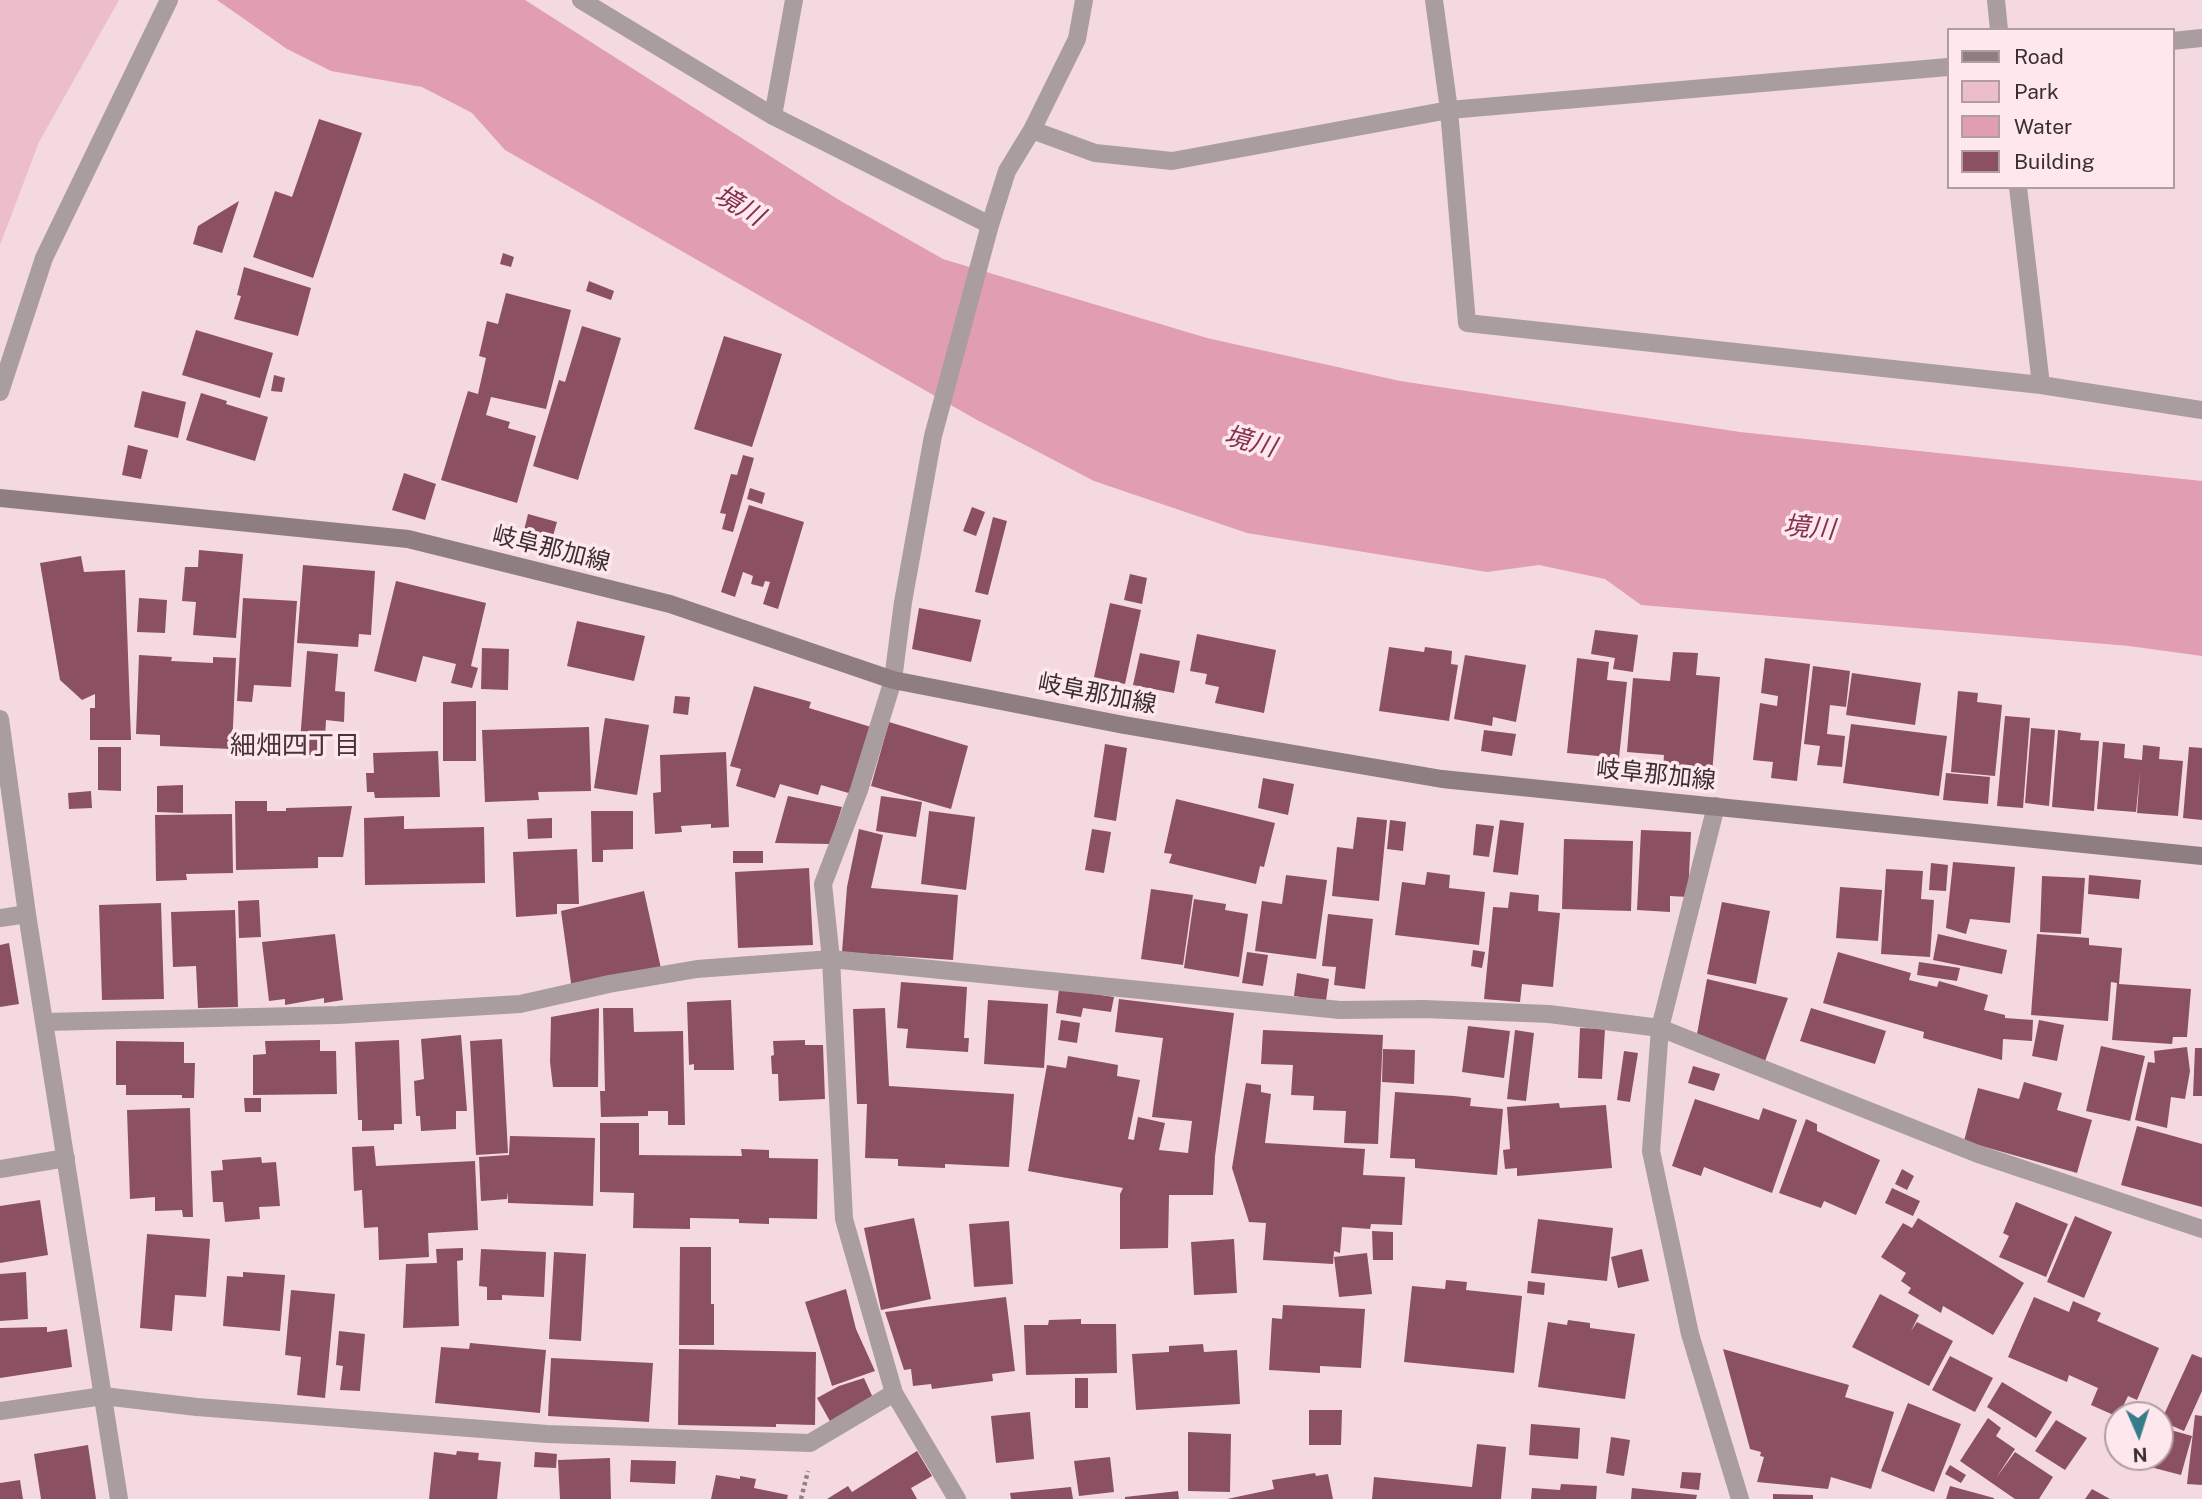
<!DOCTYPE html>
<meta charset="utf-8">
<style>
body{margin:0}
#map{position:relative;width:2202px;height:1499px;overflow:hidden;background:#f4d9e0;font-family:"Public Sans",sans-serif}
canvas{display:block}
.legend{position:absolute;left:1947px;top:28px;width:228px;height:161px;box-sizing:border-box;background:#fee7ed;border:2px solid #af9da2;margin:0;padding:9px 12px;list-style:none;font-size:21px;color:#392e31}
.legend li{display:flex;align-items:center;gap:14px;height:35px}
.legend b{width:35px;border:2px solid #af9da2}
.north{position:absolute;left:2104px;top:1401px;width:70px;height:70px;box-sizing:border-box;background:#fee7ed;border:2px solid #af9da2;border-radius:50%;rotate:177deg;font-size:19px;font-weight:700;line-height:28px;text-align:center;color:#392e31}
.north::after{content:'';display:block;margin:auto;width:24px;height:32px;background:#377d89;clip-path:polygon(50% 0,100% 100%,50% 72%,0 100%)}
</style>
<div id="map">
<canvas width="2202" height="1499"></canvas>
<ul class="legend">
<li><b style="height:9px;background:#8e7d81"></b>Road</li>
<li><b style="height:19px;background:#ebbeca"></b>Park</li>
<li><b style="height:19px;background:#e19eb2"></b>Water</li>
<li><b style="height:19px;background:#8c5063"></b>Building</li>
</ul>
<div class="north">N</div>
</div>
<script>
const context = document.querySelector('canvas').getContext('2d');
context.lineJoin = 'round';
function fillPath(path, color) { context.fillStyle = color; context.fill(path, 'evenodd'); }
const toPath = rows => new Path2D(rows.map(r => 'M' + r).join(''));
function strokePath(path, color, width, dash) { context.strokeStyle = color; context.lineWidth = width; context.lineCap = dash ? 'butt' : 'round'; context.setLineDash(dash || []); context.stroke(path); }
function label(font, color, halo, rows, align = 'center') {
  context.font = font + ' "Public Sans","Noto Sans JP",sans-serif'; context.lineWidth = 7; context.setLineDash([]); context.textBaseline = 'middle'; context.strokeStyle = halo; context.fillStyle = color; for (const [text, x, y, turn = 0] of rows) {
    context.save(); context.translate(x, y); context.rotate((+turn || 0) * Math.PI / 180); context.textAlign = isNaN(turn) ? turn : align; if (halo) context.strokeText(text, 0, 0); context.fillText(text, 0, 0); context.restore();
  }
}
const green = toPath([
 [0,0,119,0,39,142,0,245]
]);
const water = toPath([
 [217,0,525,0,839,200,943,259,1207,338,1400,381,1740,432,2202,481,2202,656,2129,646,1641,605,1605,579,1539,565,1487,572,1247,533,1094,481,977,420,505,150,472,113,422,87,331,71,287,49]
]);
const building = toPath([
 [319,119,362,133,313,278,253,257,275,191,292,197],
 [239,201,222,253,193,244,198,226],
 [503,253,514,257,511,267,500,264],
 [244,267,311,288,298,336,234,319,241,296,237,295],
 [589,281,614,291,611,300,586,291],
 [506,293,571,310,546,409,491,397,486,415,510,422,508,428,536,436,517,503,441,480,468,391,478,394,486,358,479,356,487,321,498,324],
 [582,326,621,338,578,480,533,466,559,380,565,382],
 [196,330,273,353,260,398,182,375],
 [724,336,782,354,752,447,694,429],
 [274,375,285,378,282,392,271,391],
 [142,391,186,402,178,438,134,427],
 [201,393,227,401,226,404,268,417,255,461,186,440],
 [128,445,148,450,141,479,122,475],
 [743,455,754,458,733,532,722,529,726,514,720,513,731,474,737,475],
 [404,473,436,484,425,520,392,510],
 [750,488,765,493,762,504,747,499],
 [749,505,804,522,778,609,763,604,770,582,765,581,763,587,751,584,753,576,743,572,735,597,721,592],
 [972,507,985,512,976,536,963,531],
 [528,514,557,522,549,550,521,543],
 [993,517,1007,521,988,595,975,592],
 [199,550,243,554,236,638,193,635,196,602,182,601,185,567,198,567],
 [81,556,84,572,125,570,131,740,90,740,90,708,95,708,95,694,82,700,60,680,40,563],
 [303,565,375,571,371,635,359,634,358,647,297,643],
 [1130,574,1147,578,1142,604,1124,600],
 [396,581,486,603,471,666,478,668,472,688,451,683,456,664,423,656,416,682,374,671],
 [139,598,167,600,165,633,137,632],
 [243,598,297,601,291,687,254,685,252,702,237,701],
 [1110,603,1141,610,1125,684,1094,677],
 [919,608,981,620,971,662,912,649],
 [577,621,645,636,634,681,567,666],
 [1595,630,1638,635,1633,672,1613,669,1615,658,1591,654],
 [1197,634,1276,650,1264,713,1215,703,1219,687,1205,684,1207,674,1190,671],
 [1389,647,1424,652,1425,647,1452,651,1451,664,1458,665,1449,721,1379,711],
 [482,648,509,649,508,690,481,689],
 [307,651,338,654,335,691,345,692,344,722,326,720,324,756,299,754],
 [1673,652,1698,653,1696,675,1720,677,1712,774,1663,769,1664,755,1627,752,1633,678,1670,681],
 [1140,653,1180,661,1174,693,1133,685],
 [139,655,172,657,171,661,213,663,213,657,236,658,232,749,160,746,160,735,136,734],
 [1465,655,1526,665,1516,722,1493,717,1492,726,1454,719],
 [1577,658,1609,662,1607,680,1627,682,1619,758,1567,753],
 [1765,658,1810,664,1797,781,1771,778,1773,762,1753,760,1760,703,1777,706,1778,696,1761,693],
 [1813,666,1850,671,1846,707,1830,705,1827,734,1845,736,1842,767,1817,765,1820,746,1804,744],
 [1852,673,1921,683,1915,725,1846,715],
 [754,686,811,702,809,708,871,727,852,794,821,785,818,795,780,784,775,798,736,786,741,769,730,766],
 [1958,691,1978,693,1977,702,2002,705,1995,776,1951,772],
 [675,696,690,697,688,715,673,713],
 [476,701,476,761,443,761,443,702],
 [2005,716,2030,718,2023,808,1997,806],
 [605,718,649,725,637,795,594,788],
 [889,722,968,746,951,809,871,786],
 [1851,724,1947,736,1939,796,1843,783],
 [589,727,591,791,538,792,539,800,485,802,482,730],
 [2031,728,2055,730,2049,806,2025,803],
 [1484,730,1516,734,1512,756,1481,751],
 [2058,730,2081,733,2080,740,2099,741,2094,811,2052,807],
 [2103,742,2125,744,2124,758,2142,760,2143,745,2160,747,2159,759,2183,761,2178,816,2137,813,2140,772,2136,812,2097,809],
 [1105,744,1127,748,1116,821,1094,817],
 [98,747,121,747,121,791,98,790],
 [2189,747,2202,748,2202,820,2183,818],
 [438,751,440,797,375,798,374,792,367,792,366,773,374,773,373,753],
 [726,752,729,827,711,828,711,824,681,826,682,832,655,834,653,793,661,792,660,755],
 [1946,773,1990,777,1988,804,1943,800],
 [1263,778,1294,784,1288,815,1258,808],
 [183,785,183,813,157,812,157,786],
 [91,791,92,808,69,809,68,793],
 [788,796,842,807,830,844,775,843],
 [881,796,922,802,916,837,876,831],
 [1176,799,1275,823,1264,867,1260,866,1256,884,1169,863,1172,854,1164,853],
 [235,801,267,801,267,811,286,811,286,808,352,806,343,857,318,857,318,868,236,870],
 [591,811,633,811,633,849,603,850,603,862,592,862],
 [929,811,975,817,966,890,921,884],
 [232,814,233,873,186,874,187,880,156,881,155,815],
 [404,816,404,829,484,827,485,883,365,885,364,818],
 [1357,817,1387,820,1379,901,1332,896,1337,847,1353,849],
 [552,818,552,838,528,839,527,819],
 [1390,820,1406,822,1403,851,1387,849],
 [1500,820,1524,823,1518,875,1493,872],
 [1476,824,1494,826,1489,857,1473,855],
 [859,829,883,835,871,888,958,895,953,960,842,952,847,887],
 [1092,829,1111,832,1104,873,1085,870],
 [1641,830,1691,832,1688,897,1670,896,1670,912,1637,910],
 [1564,839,1633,841,1631,911,1562,909],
 [577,849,579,904,557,904,557,914,516,917,513,852],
 [733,851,763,851,763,863,733,863],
 [1953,862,2015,867,2010,923,1970,919,1966,934,1946,928],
 [1931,863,1948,865,1946,891,1929,890],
 [809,868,813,945,738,948,735,872],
 [1886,869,1923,871,1921,899,1934,900,1930,957,1881,954],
 [1427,872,1450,875,1449,888,1485,892,1479,945,1395,935,1402,882,1425,885],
 [1286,875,1327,880,1316,959,1255,951,1262,901,1282,904],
 [2089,875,2141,880,2139,899,2088,894],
 [2042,876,2085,878,2081,934,2040,932],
 [1840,887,1882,890,1878,941,1836,938],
 [1151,889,1193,895,1183,965,1141,959],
 [644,891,662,973,572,990,561,911],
 [1510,892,1539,895,1538,911,1560,913,1553,987,1522,984,1520,1002,1484,999,1493,907,1508,908],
 [1194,899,1226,904,1225,910,1248,914,1239,977,1184,968],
 [259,900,261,937,239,938,238,901],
 [1722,902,1770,911,1756,984,1707,974],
 [161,903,164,999,102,1000,99,905],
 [235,910,238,1007,198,1008,196,966,173,967,171,912],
 [1328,914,1373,919,1365,989,1334,985,1336,967,1322,966],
 [335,934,343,1000,324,1003,324,998,285,1005,285,999,269,1001,262,942],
 [1938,934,2007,950,2002,974,1933,960],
 [2037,934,2089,938,2089,945,2122,948,2119,984,2191,989,2187,1037,2173,1037,2172,1044,2112,1040,2117,983,2111,982,2108,1021,2031,1015],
 [9,943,19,1004,0,1007,0,945],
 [1473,950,1485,952,1482,968,1471,966],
 [1247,952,1268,955,1263,986,1242,983],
 [1838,952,1911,973,1909,980,1937,987,1939,981,1988,995,1984,1010,2005,1015,2005,1018,2033,1020,2032,1041,2003,1039,2002,1060,1923,1038,1924,1032,1823,1003],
 [1919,962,1960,968,1957,981,1917,975],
 [1297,973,1329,979,1326,1001,1294,996],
 [1707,979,1788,998,1765,1061,1697,1034],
 [901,982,967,987,964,1038,969,1038,968,1052,906,1048,908,1029,897,1028],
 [1059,989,1114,997,1111,1012,1083,1008,1081,1017,1056,1013],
 [1119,999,1234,1013,1215,1156,1213,1195,1169,1195,1168,1248,1120,1249,1120,1194,1123,1188,1028,1171,1047,1065,1066,1068,1068,1056,1118,1065,1117,1076,1140,1080,1128,1139,1134,1140,1138,1117,1165,1123,1159,1150,1188,1153,1192,1121,1152,1117,1163,1038,1115,1032],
 [731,1000,734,1070,694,1070,694,1064,689,1065,687,1002],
 [988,1000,1048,1004,1044,1068,984,1064],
 [599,1008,598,1087,553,1087,550,1062,551,1017],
 [603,1008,633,1008,634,1032,683,1031,685,1125,668,1125,668,1111,648,1111,648,1116,601,1117,600,1091,605,1091],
 [885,1008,889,1086,1014,1094,1009,1167,945,1164,945,1168,898,1166,898,1159,865,1158,867,1104,857,1104,853,1009],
 [1811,1008,1886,1031,1875,1064,1800,1041],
 [1061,1020,1080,1023,1077,1043,1058,1040],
 [2039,1020,2064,1025,2057,1061,2032,1056],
 [1468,1026,1510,1031,1504,1078,1462,1072],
 [1580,1028,1605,1029,1602,1079,1578,1078],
 [1263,1030,1383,1035,1378,1144,1344,1143,1346,1111,1313,1110,1314,1096,1291,1095,1293,1065,1261,1064],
 [1515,1030,1534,1033,1526,1101,1507,1099],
 [461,1035,467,1111,456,1111,456,1129,421,1131,420,1116,416,1116,414,1081,424,1079,421,1039],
 [502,1039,508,1153,476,1155,470,1041],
 [320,1040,320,1051,336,1051,337,1094,253,1095,253,1055,266,1054,265,1041],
 [399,1040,402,1124,394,1124,394,1130,362,1131,362,1120,358,1120,355,1042],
 [805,1040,805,1045,823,1045,825,1099,779,1101,778,1074,772,1074,771,1056,774,1055,773,1041],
 [116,1041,184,1042,184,1063,195,1063,194,1098,182,1098,182,1095,126,1095,126,1085,116,1085],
 [2101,1046,2145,1056,2130,1121,2086,1111],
 [2187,1047,2190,1071,2185,1099,2171,1097,2167,1128,2135,1120,2148,1062,2155,1063,2154,1051],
 [2195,1048,2202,1048,2202,1096,2193,1096],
 [1383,1049,1415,1050,1414,1084,1382,1082],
 [1624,1051,1638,1053,1630,1102,1617,1100],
 [1693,1066,1720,1074,1714,1091,1688,1083],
 [2024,1082,2062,1093,2057,1110,2092,1120,2077,1173,1964,1141,1978,1088,2019,1099],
 [1246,1083,1261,1085,1261,1092,1271,1094,1265,1143,1365,1149,1363,1175,1405,1177,1402,1225,1371,1224,1370,1229,1342,1227,1340,1253,1334,1251,1333,1264,1263,1260,1266,1223,1249,1222,1232,1168],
 [1395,1092,1454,1096,1471,1098,1470,1106,1503,1109,1497,1175,1415,1168,1415,1159,1390,1158],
 [244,1098,261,1098,261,1112,245,1112],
 [1695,1099,1759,1120,1763,1108,1797,1120,1772,1193,1704,1167,1701,1176,1672,1166],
 [1559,1103,1560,1108,1606,1105,1612,1168,1517,1176,1517,1168,1505,1169,1503,1150,1510,1149,1507,1107],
 [190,1108,193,1217,183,1217,182,1210,155,1211,155,1197,130,1199,127,1110],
 [1806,1119,1817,1124,1817,1131,1880,1160,1856,1215,1824,1201,1821,1208,1779,1193],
 [600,1123,639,1123,639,1155,742,1156,741,1149,769,1150,769,1158,818,1159,817,1219,769,1218,769,1224,739,1223,739,1219,690,1218,690,1229,633,1228,634,1193,600,1192],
 [2137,1126,2202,1144,2202,1207,2121,1185],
 [510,1136,595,1138,593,1206,508,1203,508,1192,507,1199,481,1201,479,1157,509,1155],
 [374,1146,376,1166,475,1161,478,1230,428,1233,429,1257,379,1260,378,1227,364,1228,362,1190,354,1191,352,1147],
 [261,1157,262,1163,276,1162,280,1206,259,1207,260,1219,225,1222,223,1202,213,1202,211,1171,223,1170,222,1160],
 [1902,1169,1914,1176,1907,1190,1895,1184],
 [1892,1188,1920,1201,1913,1216,1885,1203],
 [40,1200,48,1255,0,1263,0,1206],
 [2016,1202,2068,1224,2046,1277,1999,1257,2009,1236,2003,1233],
 [2075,1216,2112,1232,2084,1298,2047,1282],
 [914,1218,931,1299,881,1310,864,1228],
 [1918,1218,2024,1283,1993,1335,1943,1306,1941,1313,1908,1293,1911,1288,1901,1281,1906,1273,1881,1257,1903,1223,1912,1228],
 [1538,1219,1613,1228,1607,1281,1531,1273],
 [1009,1221,1013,1284,974,1287,969,1224],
 [1372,1231,1393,1232,1393,1260,1373,1260],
 [147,1234,210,1239,206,1297,175,1295,172,1331,140,1328],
 [1234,1239,1237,1293,1194,1295,1191,1242],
 [680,1247,711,1247,711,1304,714,1304,714,1345,679,1345],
 [463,1248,463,1260,457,1261,459,1326,403,1328,406,1264,437,1263,436,1249],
 [481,1249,546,1252,544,1297,502,1295,502,1300,487,1300,487,1287,479,1286],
 [1642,1249,1649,1281,1618,1288,1611,1257],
 [554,1252,586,1254,581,1341,549,1339],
 [1367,1253,1372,1294,1339,1297,1334,1257],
 [26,1272,28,1319,0,1321,0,1274],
 [243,1272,285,1275,280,1331,223,1326,227,1276,243,1277],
 [1446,1280,1467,1282,1466,1290,1522,1296,1514,1373,1404,1362,1412,1286,1445,1289],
 [1528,1281,1545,1283,1544,1295,1527,1293],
 [846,1289,856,1329,875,1371,832,1386,805,1302],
 [291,1290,335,1294,325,1398,297,1395,301,1357,285,1355],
 [1880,1294,1919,1315,1911,1331,1917,1322,1953,1341,1929,1386,1852,1347],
 [1006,1297,1015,1371,992,1374,993,1381,932,1389,931,1384,913,1386,911,1369,904,1370,885,1312],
 [2034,1297,2069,1312,2073,1301,2101,1313,2097,1321,2159,1348,2137,1400,2128,1396,2118,1417,2091,1405,2098,1388,2069,1375,2067,1382,2008,1357],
 [1283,1305,1365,1309,1361,1368,1320,1366,1320,1373,1269,1370,1272,1318,1282,1319],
 [1081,1319,1081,1324,1116,1324,1117,1373,1026,1375,1024,1325,1048,1325,1049,1320],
 [1568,1320,1590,1323,1590,1328,1635,1334,1625,1399,1538,1387,1548,1322,1567,1325],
 [47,1327,47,1332,67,1329,72,1367,0,1378,0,1328],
 [339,1331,365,1334,360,1391,340,1390,343,1366,336,1365],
 [470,1343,546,1350,540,1413,435,1403,441,1347,469,1349],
 [1203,1344,1204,1352,1237,1350,1240,1404,1136,1410,1132,1354,1169,1352,1169,1346],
 [679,1349,816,1352,815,1425,776,1424,776,1427,678,1425],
 [1723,1349,1849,1385,1845,1397,1894,1412,1871,1489,1831,1477,1828,1489,1757,1482,1764,1457,1760,1456,1761,1452,1750,1449],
 [2192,1354,2202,1358,2202,1391,2184,1431,2161,1421],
 [1950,1356,1993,1378,1975,1412,1932,1390],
 [551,1358,653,1363,649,1422,548,1416],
 [864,1378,874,1400,831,1423,817,1398,839,1386],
 [1075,1378,1088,1378,1088,1408,1075,1408],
 [2002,1382,2052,1412,2036,1438,1987,1407],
 [1908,1403,1961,1424,1934,1492,1881,1471],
 [1309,1410,1342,1410,1341,1445,1309,1445],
 [1030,1412,1034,1459,996,1463,991,1416],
 [2195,1415,2202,1416,2202,1485,2187,1484],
 [1988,1418,2001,1428,1996,1436,2015,1449,1996,1478,2015,1452,2053,1477,2039,1499,2015,1499,1960,1461],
 [2056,1420,2087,1438,2065,1470,2035,1451],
 [1531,1424,1580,1428,1578,1459,1529,1455],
 [2160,1427,2192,1436,2181,1475,2135,1463,2137,1457,2160,1457],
 [1188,1432,1231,1434,1230,1492,1188,1491],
 [1611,1437,1630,1440,1624,1476,1606,1473],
 [1477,1444,1506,1447,1501,1499,1372,1499,1374,1477,1472,1487],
 [88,1445,96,1499,41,1499,34,1454],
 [457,1451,479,1453,478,1460,501,1462,497,1499,429,1499,434,1452,456,1455],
 [917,1451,932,1476,911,1488,917,1499,827,1499,848,1486,852,1492],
 [535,1452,557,1454,556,1468,534,1467],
 [1110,1457,1114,1492,1079,1496,1074,1461],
 [610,1458,611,1499,560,1499,558,1460],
 [631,1460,676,1461,675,1484,630,1482],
 [1950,1465,1966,1475,1961,1483,1945,1474],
 [1682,1472,1701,1473,1699,1490,1680,1488],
 [1315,1473,1316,1476,1328,1474,1333,1499,1227,1499,1274,1489,1272,1480],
 [716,1475,740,1479,740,1476,756,1479,754,1488,788,1495,787,1499,711,1499],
 [20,1480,23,1499,0,1499,0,1483],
 [1561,1484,1597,1486,1596,1499,1531,1499,1532,1488,1560,1490],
 [1950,1486,1994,1498,1994,1499,1946,1499],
 [1071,1487,1073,1499,1011,1499,1010,1493],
 [1632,1488,1697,1495,1696,1499,1631,1499],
 [2092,1489,2110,1499,2085,1499],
 [1178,1491,1179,1499,1125,1499,1125,1497],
 [1773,1494,1813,1495,1813,1499,1773,1499]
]);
const path = toPath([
 [801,1499,808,1471]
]);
const minor = toPath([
 [581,0,773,116,990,225],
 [1434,0,1449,110,1467,323,2041,385],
 [1996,0,1999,30],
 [2172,41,2202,38],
 [773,116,794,0],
 [1032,130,1095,153,1172,161,1449,110,1948,67],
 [2018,187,2041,385,2202,410],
 [1716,806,1660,1028,1651,1151,1690,1334,1740,1499],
 [0,918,27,914],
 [45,1022,338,1015,520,1004,609,984,697,969,831,959,1340,1010,1424,1009,1549,1014,1660,1028,1978,1154,2202,1229],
 [0,1169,66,1158],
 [0,1411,103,1396,197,1407,547,1434,810,1443,894,1393],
 [957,1499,894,1393,844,1219,831,959,823,884,859,790,893,680,903,602,933,436,990,225,1007,171,1032,130,1077,39,1084,0]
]);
const tertiary = toPath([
 [0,392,44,258,169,0],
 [0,719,27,914,119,1499]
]);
const secondary = toPath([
 [0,498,408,539,670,604,893,680,1124,725,1442,779,2202,856]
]);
const streetNames = [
 ["岐阜那加線",551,549,14],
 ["岐阜那加線",1097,694,11],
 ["岐阜那加線",1656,775,6]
];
const waterNames = [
 ["境川",739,206,31],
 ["境川",1250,442,15],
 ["境川",1809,528,5]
];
const neighbourhoodNames = [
 ["細畑四丁目",295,746]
];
fillPath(green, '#ebbeca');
fillPath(water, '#e19eb2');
fillPath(building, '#8c5063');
strokePath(path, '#938085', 4.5, [3.5, 3.5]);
strokePath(minor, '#a99da0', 18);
strokePath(tertiary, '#a99da0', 18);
strokePath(secondary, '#8e7d81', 18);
label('24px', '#392e31', '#fee7ed', streetNames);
label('italic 26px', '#82324f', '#fee7ed', waterNames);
label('26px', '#49343a', '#fee7ed', neighbourhoodNames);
</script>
